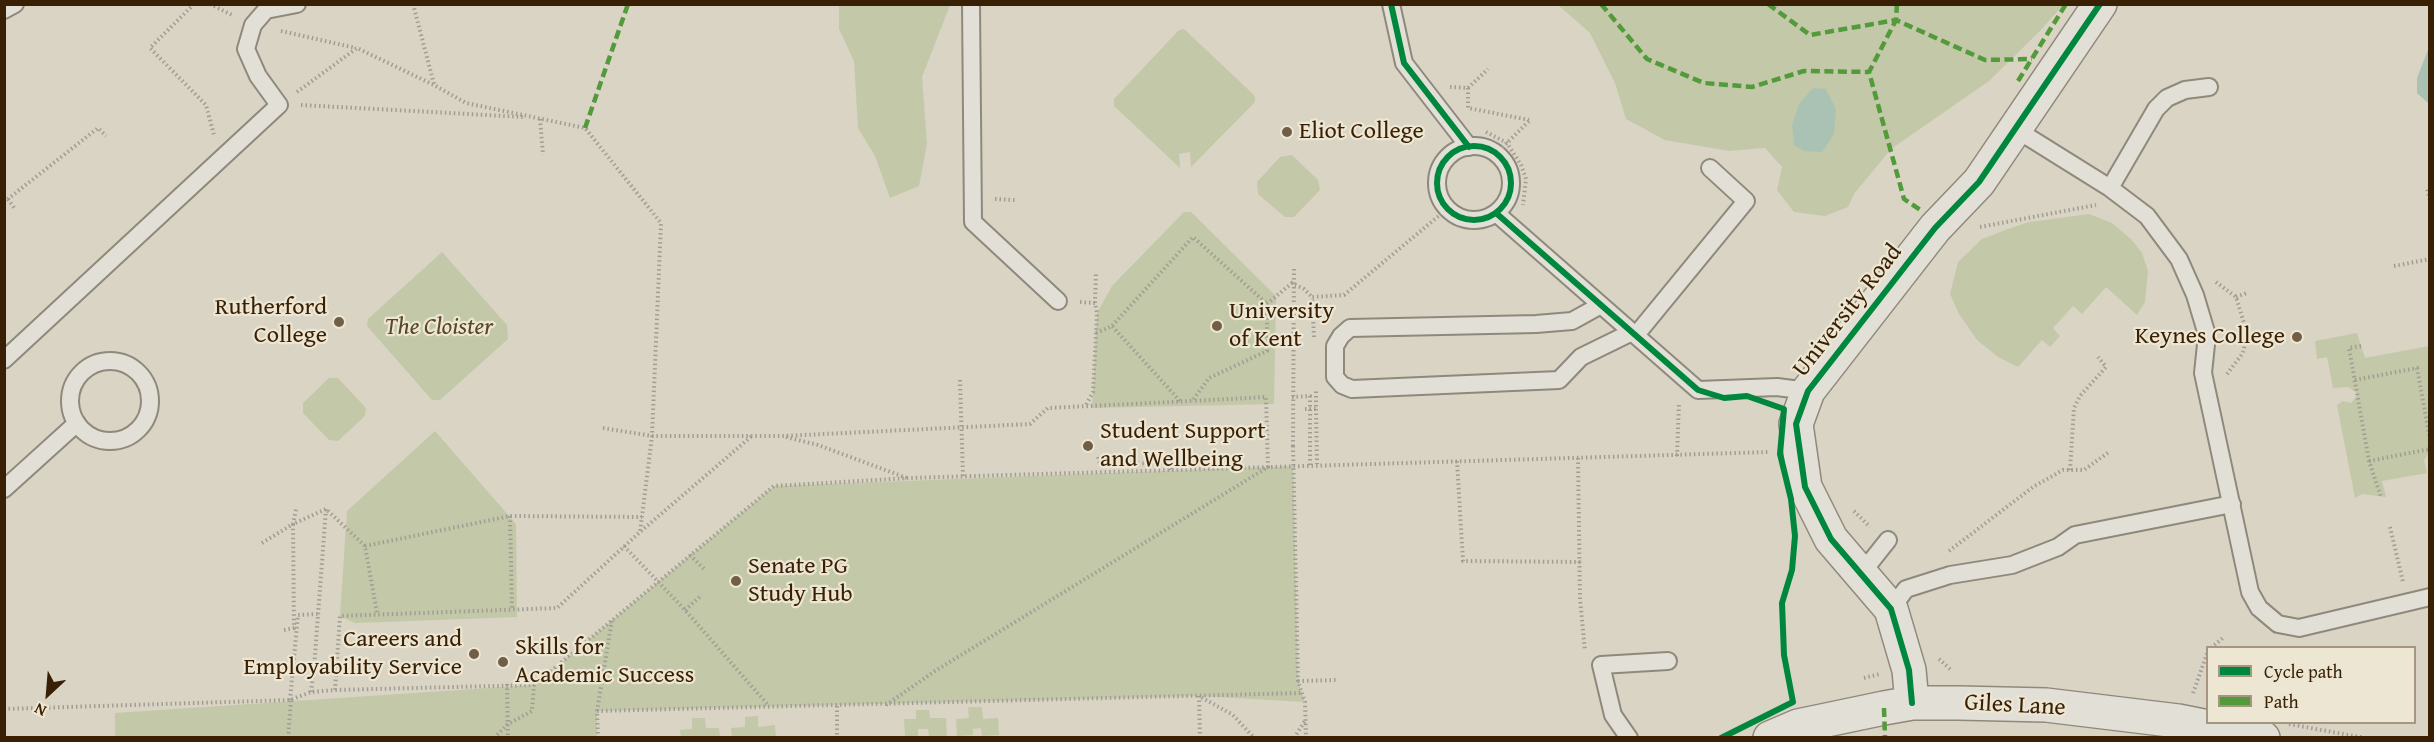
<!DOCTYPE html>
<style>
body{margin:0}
#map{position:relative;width:2434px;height:742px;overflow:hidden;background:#d9d4c3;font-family:"Gentium Book Plus",serif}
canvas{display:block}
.frame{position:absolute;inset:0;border:6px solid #391f04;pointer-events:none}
.legend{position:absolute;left:2206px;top:646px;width:210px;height:78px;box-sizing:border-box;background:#ece6d2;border:2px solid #a49680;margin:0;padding:8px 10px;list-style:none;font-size:18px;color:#391f04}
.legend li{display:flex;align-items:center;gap:12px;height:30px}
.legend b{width:30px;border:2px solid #a49680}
.north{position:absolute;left:18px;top:664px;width:60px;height:60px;-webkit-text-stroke:4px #ece6d2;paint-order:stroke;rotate:206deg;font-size:16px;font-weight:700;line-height:24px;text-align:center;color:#391f04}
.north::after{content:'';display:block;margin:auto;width:21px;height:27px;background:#391f04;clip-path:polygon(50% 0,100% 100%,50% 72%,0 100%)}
</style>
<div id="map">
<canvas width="2434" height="742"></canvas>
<div class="frame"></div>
<ul class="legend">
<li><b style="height:8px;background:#00873e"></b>Cycle path</li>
<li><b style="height:8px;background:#529a3a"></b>Path</li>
</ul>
<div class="north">N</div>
</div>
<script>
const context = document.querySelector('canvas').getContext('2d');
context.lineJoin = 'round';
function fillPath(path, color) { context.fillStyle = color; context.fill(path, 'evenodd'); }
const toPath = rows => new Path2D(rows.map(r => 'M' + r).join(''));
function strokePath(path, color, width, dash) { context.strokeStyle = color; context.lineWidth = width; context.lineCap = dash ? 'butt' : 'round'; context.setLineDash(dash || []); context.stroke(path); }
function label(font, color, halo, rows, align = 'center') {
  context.font = font + ' "Gentium Book Plus",serif'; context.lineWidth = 4.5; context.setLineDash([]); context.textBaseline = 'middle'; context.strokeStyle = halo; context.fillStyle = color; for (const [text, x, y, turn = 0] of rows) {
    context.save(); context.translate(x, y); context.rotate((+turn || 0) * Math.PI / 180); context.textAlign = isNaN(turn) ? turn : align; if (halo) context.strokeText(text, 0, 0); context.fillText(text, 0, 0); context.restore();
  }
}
const green = toPath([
 [839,5,950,5,922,77,927,144,919,186,890,198,875,156,858,128,854,61,839,29],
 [1558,5,2063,5,2040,31,1989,81,1891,149,1854,194,1848,207,1825,216,1794,212,1777,190,1782,167,1765,148,1729,151,1665,140,1626,119,1615,83,1590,33],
 [1184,29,1255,96,1255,102,1191,167,1190,152,1179,154,1180,168,1114,106,1114,99,1179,30],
 [1292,155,1318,180,1320,190,1294,217,1285,217,1258,194,1257,182,1280,157],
 [1184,212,1191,212,1276,296,1274,404,1092,408,1097,313,1112,286],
 [2089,214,2112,223,2132,240,2142,253,2148,271,2145,302,2137,315,2106,287,2082,314,2073,306,2053,328,2060,336,2050,347,2042,340,2018,367,1998,357,1977,340,1959,314,1950,294,1958,262,1982,239,2008,229,2029,222],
 [442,252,507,325,508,339,440,400,432,400,367,326,368,319],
 [2357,333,2365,358,2429,346,2429,453,2424,460,2427,473,2382,481,2386,497,2362,494,2355,498,2337,405,2343,401,2351,403,2358,394,2348,387,2333,388,2327,357,2317,359,2315,341],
 [329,378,338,378,366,408,365,416,338,441,329,440,303,413,303,403],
 [435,431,516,524,517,617,355,623,340,616,347,511],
 [1293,466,1298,681,1305,702,1199,696,597,711,597,738,115,737,115,713,534,685,774,486],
 [968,707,982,707,983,719,998,718,999,735,982,736,981,728,973,729,973,735,957,736,956,719,969,718],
 [916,710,929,710,930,718,946,718,947,736,929,737,928,729,918,729,918,736,905,736,904,719,916,719],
 [758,716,758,727,775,725,776,737,732,737,731,728,745,727,745,717],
 [692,718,705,718,706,728,719,728,720,737,681,737,680,730,692,729]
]);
const water = toPath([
 [2429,47,2429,104,2417,93,2417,78],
 [1813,88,1826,89,1836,109,1834,134,1822,152,1804,151,1794,145,1792,125,1799,104]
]);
const path = toPath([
 [194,4,150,48,206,105,214,135],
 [210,4,234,16],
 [413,4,434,84],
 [281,31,356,48],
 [1450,87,1468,88,1468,108,1529,120],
 [1468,88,1488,69],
 [297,92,357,48,434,85,466,103,585,128,661,223,652,436,640,532],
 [301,105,524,117],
 [540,119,543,155],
 [1486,132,1507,143,1521,165,1526,179,1523,205],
 [1496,154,1531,119],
 [2430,188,2427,188,2430,200],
 [8,199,15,209],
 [995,199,1015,200],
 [4,202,98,128,106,136],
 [1980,227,2096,205],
 [2394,266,2430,259],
 [2216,282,2236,297,2247,333,2243,353,2227,374],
 [2236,297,2247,293],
 [1080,302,1095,303,1097,313,1093,392,1086,405],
 [1095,303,1096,272],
 [1267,304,1292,283,1304,289,1312,297],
 [1096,333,1112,326,1180,401],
 [1314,337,1312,297,1344,295,1447,209],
 [2361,346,2349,348,2369,461,2381,497],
 [2355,380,2417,368,2430,439],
 [1305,409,1316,409,1316,390],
 [1316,409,1317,464],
 [603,428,652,436,783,436,1030,424,1048,408,1192,401,1209,378,1267,351,1267,304,1193,237,1112,326],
 [786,437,818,445,907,478],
 [1293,446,1298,681,1305,702,1306,738],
 [1677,456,1679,403],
 [1098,457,1100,464,1168,463,1171,470],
 [1578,458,1580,599,1585,651],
 [1457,461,1463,561,1581,562],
 [2369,461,2430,449],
 [2070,470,2074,408,2080,396,2106,367,2098,357],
 [1854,511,1870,527],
 [510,516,512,610],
 [2390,527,2403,582],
 [262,543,293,524,296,509],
 [365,546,510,516,642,517],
 [624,546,685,610,768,705],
 [1949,551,2033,487,2063,470,2084,470,2109,452],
 [690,555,704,569],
 [685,610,702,595],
 [284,630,294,628,293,524,326,509,365,546,377,613],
 [2211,648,2224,637],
 [1939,659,1951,670],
 [1864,678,1880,674],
 [1298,681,1336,680],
 [507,684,508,738],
 [335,690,340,616,557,608,640,532,753,435],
 [311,692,314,668],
 [2193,693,2208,651],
 [886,705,935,671,1268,467,1266,397,1192,401],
 [837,706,837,738],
 [4,709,290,700,311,692,335,690,534,685,774,486,909,478,1769,452],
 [597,711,1302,693],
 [2289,724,2365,738],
 [288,738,291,700],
 [494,738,508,724,532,711,534,685],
 [598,738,597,711,612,620],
 [1200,738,1199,696,1233,715,1254,738],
 [1294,738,1305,721]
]);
const lane = toPath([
 [971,4,973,222,1058,301],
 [1391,4,1404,63,1469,147],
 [4,10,15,4],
 [2017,130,2110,188,2147,216,2179,259,2195,295,2207,335,2203,373,2250,592,2259,608,2278,624,2299,628,2430,597],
 '1437 183a37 37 0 1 1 74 0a37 37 0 1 1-74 0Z',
 [2110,188,2156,109,2167,98,2185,90,2209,87],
 [1496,213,1698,390,1777,387,1808,391],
 [1601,305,1572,321,1536,324,1350,328,1341,336,1335,346,1335,377,1342,385,1352,389,1559,380,1581,357,1632,332],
 [1636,335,1746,201,1710,168],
 [4,360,279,105,258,76,246,49,253,25,266,10,297,4],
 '70 401a40 40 0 1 1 80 0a40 40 0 1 1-80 0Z',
 [4,489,77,423],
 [1861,574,1888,540],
 [1891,609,1906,589,1950,575,2012,565,2058,547,2075,535,2232,504],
 [1629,738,1613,715,1601,665,1668,661]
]);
const street = toPath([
 [1912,703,1909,670,1891,609,1831,539,1805,487,1796,424,1808,391,1935,228,1979,182,2100,4],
 [1770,738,1798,726,1884,708,1912,703,1959,703,2046,705,2178,721,2263,738]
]);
const pathBridge = toPath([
 [960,380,963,477],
 [1292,397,1310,396,1310,465],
 [1293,446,1294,268],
 [314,668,326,509],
 [290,700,298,615,318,614]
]);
const quiet = toPath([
 [1601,4,1647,59,1704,83,1752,87,1804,71,1869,72],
 [1768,4,1810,35,1896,20,1985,60,2032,59],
 [1897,4,1896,20,1869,72,1904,199,1922,211],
 [2018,81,2066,4],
 [585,128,628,4],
 [1884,708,1885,738]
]);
const cycleway = toPath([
 [1391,4,1404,63,1469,147],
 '1437 183a37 37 0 1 1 74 0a37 37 0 1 1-74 0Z',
 [1496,213,1698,390,1724,398,1747,396,1784,409,1780,454,1791,499,1795,536,1792,570,1782,603,1784,655,1793,702,1721,738],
 [1912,703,1909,670,1891,609,1831,539,1805,487,1796,424,1808,391,1935,228,1979,182,2100,4]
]);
const markers = [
 [1287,132,6,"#715e47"],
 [339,322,6,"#715e47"],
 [1217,326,6,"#715e47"],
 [2297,337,6,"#715e47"],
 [1088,446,6,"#715e47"],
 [736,581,6,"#715e47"],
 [474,654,6,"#715e47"],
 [503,662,6,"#715e47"]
];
const poiNames = [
 ["Eliot College",1299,132],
 ["Rutherford",327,308,"right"],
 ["College",327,336,"right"],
 ["University",1229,312],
 ["of Kent",1229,340],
 ["Keynes College",2285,337,"right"],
 ["Student Support",1100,432],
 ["and Wellbeing",1100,460],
 ["Senate PG",748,567],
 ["Study Hub",748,595],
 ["Careers and",462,640,"right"],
 ["Employability Service",462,668,"right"],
 ["Skills for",515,648],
 ["Academic Success",515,676]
];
const streetNames = [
 ["University Road",1848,311,-52],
 ["Giles Lane",2015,706,3]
];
const parkNames = [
 ["The Cloister",439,328]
];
fillPath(green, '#c3c8a8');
fillPath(water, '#a9c2b4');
strokePath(lane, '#8f897c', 20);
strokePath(street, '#8f897c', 36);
strokePath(path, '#a29d94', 4, [1.5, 3]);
strokePath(lane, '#e2dfd7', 16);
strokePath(street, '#e2dfd7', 33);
strokePath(pathBridge, '#a29d94', 4, [1.5, 3]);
strokePath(quiet, '#529a3a', 4.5, [9, 4.5]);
strokePath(cycleway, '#00873e', 6);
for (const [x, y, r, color] of markers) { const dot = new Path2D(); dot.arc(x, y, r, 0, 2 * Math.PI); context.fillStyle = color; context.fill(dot); strokePath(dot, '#ece6d2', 2); }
label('24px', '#391f04', '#ece6d2', poiNames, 'left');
label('24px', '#391f04', '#ece6d2', streetNames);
label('italic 24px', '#574727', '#ece6d2', parkNames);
</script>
